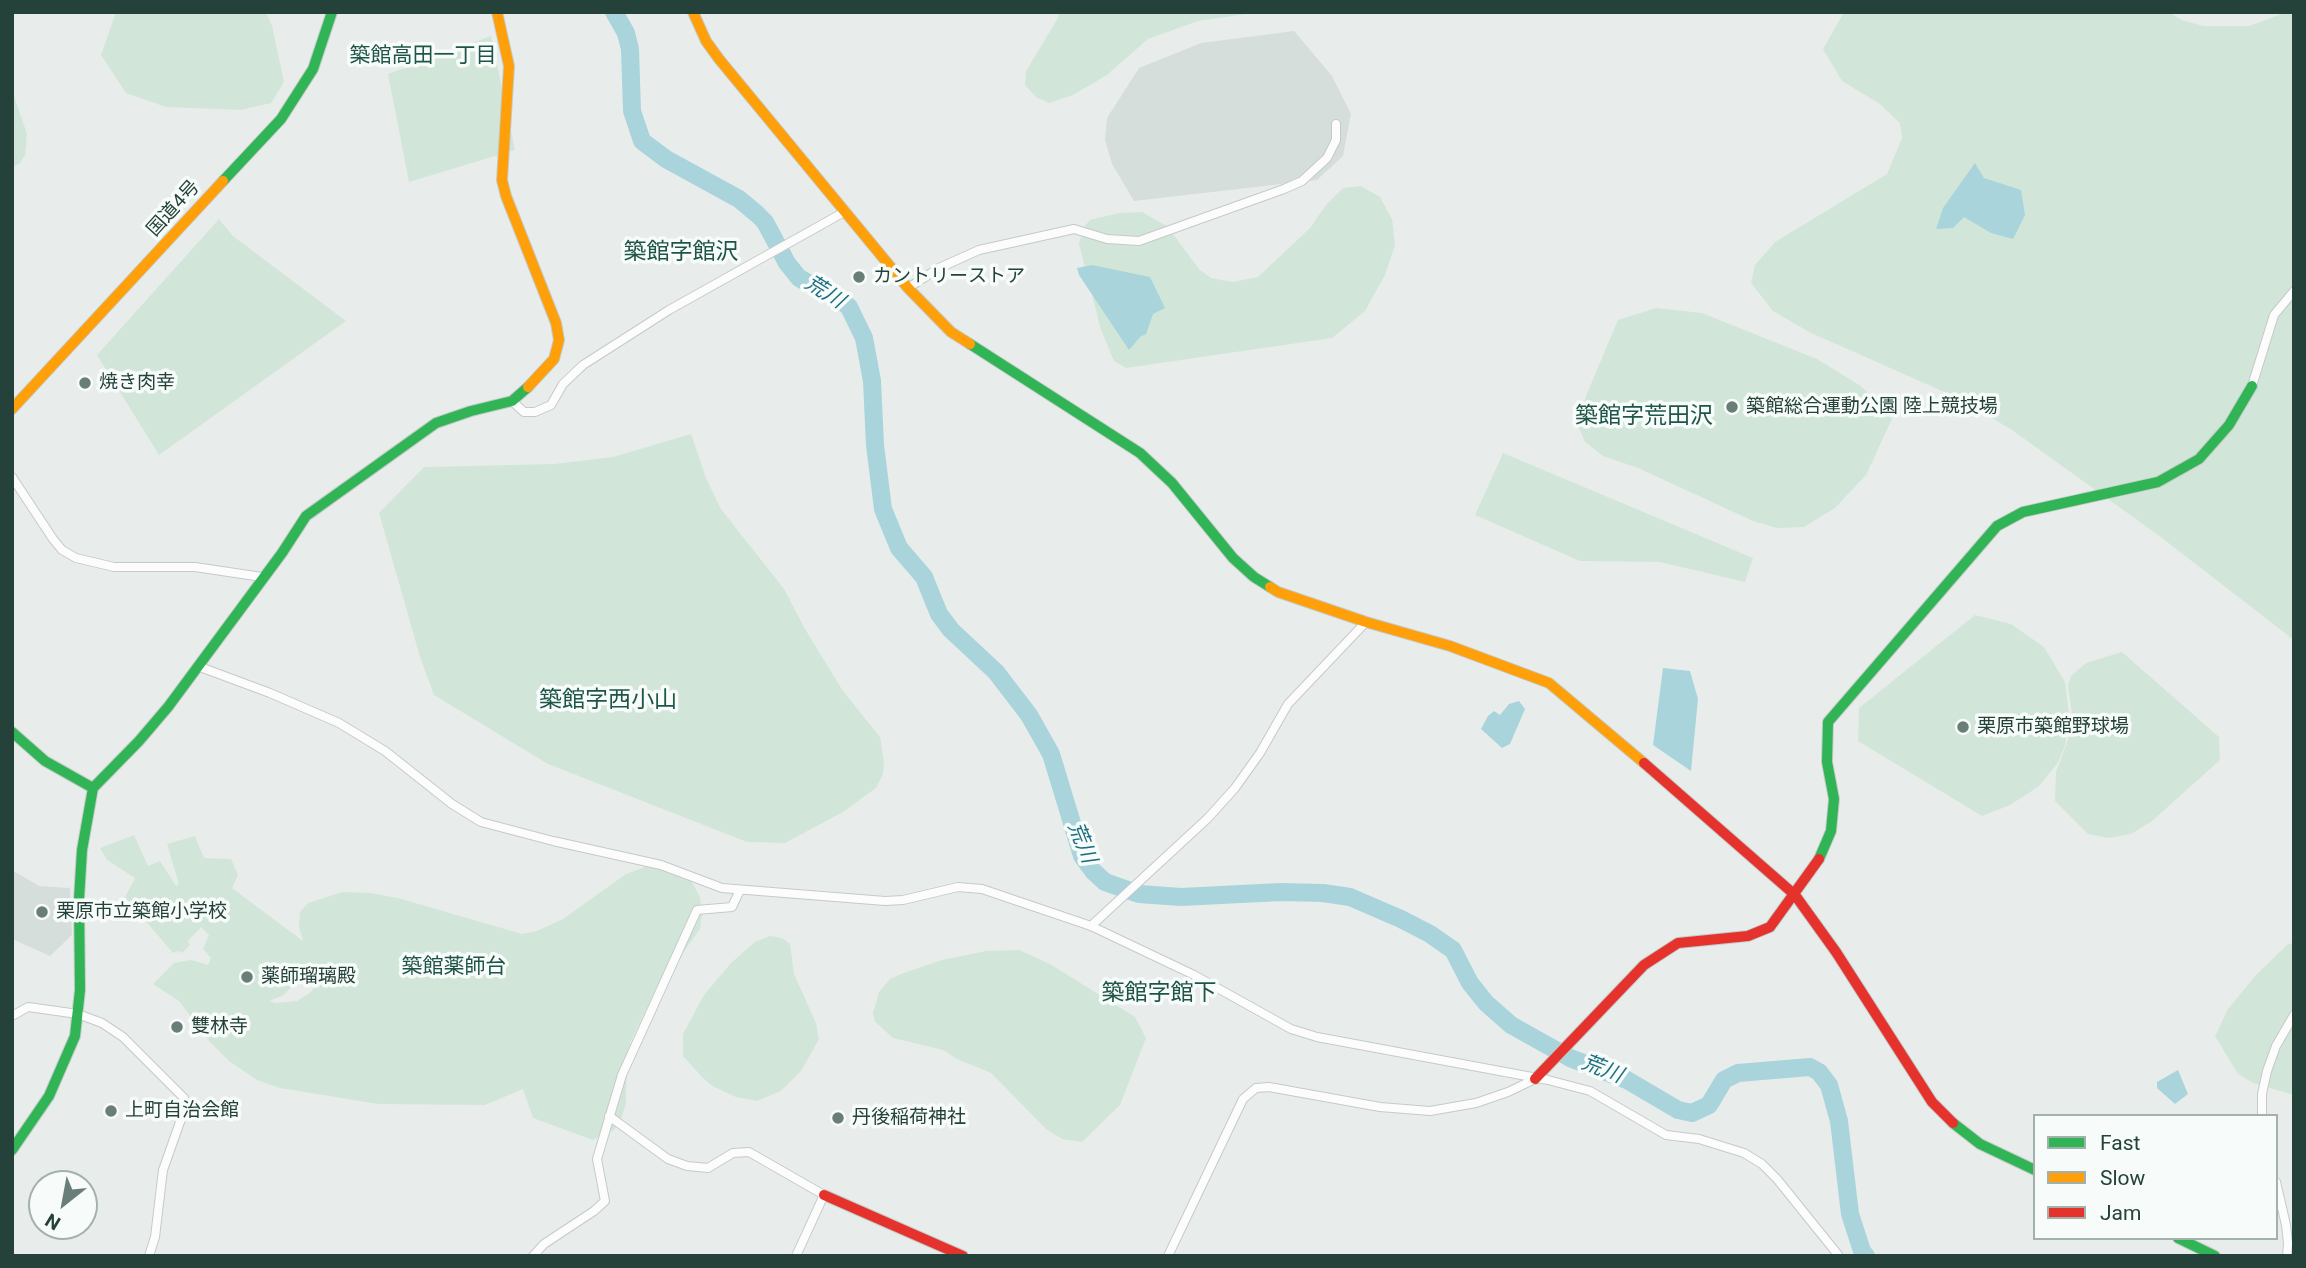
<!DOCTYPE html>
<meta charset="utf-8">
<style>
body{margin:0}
#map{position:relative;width:2306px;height:1268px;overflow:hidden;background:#e8edeb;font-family:Roboto,sans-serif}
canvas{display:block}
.frame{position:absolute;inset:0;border:14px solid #24423a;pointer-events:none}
.legend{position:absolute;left:2033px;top:1114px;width:245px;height:126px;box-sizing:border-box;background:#f7fbf9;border:2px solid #a3b1ad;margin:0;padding:9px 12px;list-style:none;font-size:21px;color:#24423a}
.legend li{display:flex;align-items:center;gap:14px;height:35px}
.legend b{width:35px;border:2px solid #a3b1ad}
.north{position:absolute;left:28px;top:1170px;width:70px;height:70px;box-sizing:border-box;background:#f7fbf9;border:2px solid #a3b1ad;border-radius:50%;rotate:211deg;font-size:19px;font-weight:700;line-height:28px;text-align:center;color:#24423a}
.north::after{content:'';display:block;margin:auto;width:24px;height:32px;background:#697e78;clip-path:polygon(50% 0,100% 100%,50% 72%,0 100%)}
</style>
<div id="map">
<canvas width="2306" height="1268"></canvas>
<div class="frame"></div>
<ul class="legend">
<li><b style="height:9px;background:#30b455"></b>Fast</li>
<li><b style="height:9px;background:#ff9f0a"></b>Slow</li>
<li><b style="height:9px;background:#e5322d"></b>Jam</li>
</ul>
<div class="north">N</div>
</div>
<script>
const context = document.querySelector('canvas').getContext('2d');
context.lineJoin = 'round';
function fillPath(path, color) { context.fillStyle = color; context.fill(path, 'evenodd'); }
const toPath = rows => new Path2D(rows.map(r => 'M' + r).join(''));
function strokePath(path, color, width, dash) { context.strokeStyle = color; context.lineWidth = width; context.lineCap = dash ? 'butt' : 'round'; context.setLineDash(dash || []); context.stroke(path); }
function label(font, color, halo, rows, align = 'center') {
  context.font = font + ' Roboto,"Noto Sans JP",sans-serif'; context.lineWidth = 7; context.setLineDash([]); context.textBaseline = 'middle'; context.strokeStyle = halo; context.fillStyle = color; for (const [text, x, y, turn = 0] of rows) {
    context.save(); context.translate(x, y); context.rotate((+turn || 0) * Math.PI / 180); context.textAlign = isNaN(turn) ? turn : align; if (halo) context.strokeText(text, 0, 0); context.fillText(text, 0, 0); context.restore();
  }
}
const built = toPath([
 [1294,31,1332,76,1351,114,1343,156,1317,180,1134,201,1112,164,1105,140,1107,118,1139,68,1201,43],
 [12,870,39,886,70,888,72,935,50,956,12,939]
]);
const green = toPath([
 [116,12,266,12,272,26,284,82,271,103,241,110,166,107,126,93,101,55],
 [1059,12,1260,12,1198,21,1148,39,1107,75,1073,95,1049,103,1036,97,1025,85,1026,71,1058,18],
 [1844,12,2168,12,2182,20,2203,26,2249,26,2287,12,2294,12,2294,640,2158,535,2012,430,1960,399,1809,332,1773,311,1751,283,1755,265,1775,242,1887,174,1902,138,1900,123,1880,104,1842,81,1823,49],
 [491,36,515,150,409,182,388,74],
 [12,90,27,134,25,155,20,163,12,168],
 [1361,186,1380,197,1392,219,1395,245,1385,275,1365,311,1332,338,1126,368,1114,361,1101,330,1079,244,1083,228,1090,220,1119,213,1142,212,1167,226,1199,269,1211,278,1233,282,1258,277,1310,228,1326,205,1343,188],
 [219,219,233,236,346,321,159,455,97,355],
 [1656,308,1702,313,1817,359,1861,386,1892,419,1866,475,1835,508,1804,527,1777,528,1753,521,1638,468,1603,456,1585,442,1578,426,1586,396,1618,320],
 [691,434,706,478,721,509,784,589,805,629,843,691,880,737,884,763,883,774,876,788,843,812,785,843,747,842,548,764,434,695,420,657,379,513,424,467,554,464,613,457],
 [1503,453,1753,558,1745,582,1660,562,1580,561,1475,515],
 [1975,615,2011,624,2044,647,2065,682,2069,714,2065,746,2057,764,2038,787,2010,805,1982,816,1858,741,1859,708],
 [2122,652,2219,737,2220,760,2152,821,2131,834,2109,838,2088,834,2055,801,2056,772,2068,740,2072,714,2068,686,2071,676,2086,663],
 [134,835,148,866,160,861,176,886,179,884,167,844,195,836,204,858,231,859,238,875,232,888,303,941,299,927,300,912,308,903,342,892,370,893,398,898,522,934,537,931,563,919,626,874,656,863,672,865,690,879,700,897,702,914,700,929,654,993,630,1043,626,1087,626,1103,621,1119,614,1130,593,1140,533,1118,523,1089,485,1105,378,1104,280,1088,257,1080,229,1061,210,1042,179,1001,153,984,174,963,191,960,208,965,211,958,203,949,209,935,201,927,188,941,190,945,182,953,178,951,173,953,125,897,135,878,107,860,100,848],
 [307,973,315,975,316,984,311,992,297,1001,276,1003,269,1001,282,996],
 [770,936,782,938,790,944,794,974,816,1023,819,1039,801,1071,781,1091,757,1101,736,1097,712,1086,702,1077,683,1056,683,1034,704,995,731,963,755,942],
 [2294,943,2294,1095,2253,1083,2238,1074,2215,1036,2228,1009,2255,976,2288,944],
 [1019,950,1050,964,1135,1017,1146,1038,1120,1105,1082,1142,1062,1139,1046,1129,991,1073,957,1059,943,1050,893,1038,875,1022,873,1013,879,992,890,979,901,974,942,960,986,951]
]);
const water = toPath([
 [1975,163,1984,178,2021,190,2025,215,2013,239,1991,233,1964,217,1953,228,1936,229,1943,208],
 [1092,265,1150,277,1165,308,1153,314,1146,334,1140,337,1129,350,1079,275,1077,268],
 [1663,668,1690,671,1698,699,1691,771,1653,745],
 [1519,701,1525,709,1510,744,1502,748,1481,729,1488,716,1494,711,1500,715,1509,704],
 [2178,1070,2188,1094,2175,1104,2157,1088,2157,1082]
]);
const river = toPath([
 [614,12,626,33,630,49,632,111,642,141,666,159,739,199,757,214,765,222,787,263,799,278,843,302,849,307,864,338,872,381,875,445,883,509,899,548,924,577,939,614,951,630,996,672,1029,715,1051,754,1082,856,1093,871,1105,882,1139,894,1181,897,1281,892,1323,893,1350,897,1401,919,1430,934,1453,950,1470,983,1486,1003,1511,1025,1570,1058,1627,1080,1678,1110,1692,1113,1709,1105,1724,1080,1738,1073,1810,1067,1819,1072,1829,1085,1839,1121,1850,1214,1862,1251,1866,1256]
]);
const street = toPath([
 [908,288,939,268,979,250,1074,229,1107,239,1139,241,1284,189,1302,181,1327,158,1336,140,1336,124],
 [2252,386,2274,315,2294,291],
 [512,401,524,412,535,412,551,405,563,384,583,365,669,310,846,211],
 [12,477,53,539,62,550,76,558,114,567,195,567,262,577],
 [200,667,270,693,339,723,385,751,452,804,481,822,553,841,661,865,722,888,885,901,903,900,958,887,982,889,1091,926,1194,975,1291,1029,1317,1037,1548,1080,1590,1091,1666,1135,1699,1139,1744,1153,1762,1164,1777,1179,1839,1256],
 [1091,926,1208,818,1235,788,1260,753,1288,704,1366,622],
 [12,1016,28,1007,78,1014,102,1023,123,1037,184,1098,186,1105,163,1170,155,1237,149,1256],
 [609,1116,668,1159,687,1166,708,1168,733,1153,749,1152,824,1195,796,1256],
 [2262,1116,2262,1094,2267,1071,2276,1046,2294,1015],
 [2276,1182,2286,1225,2288,1243,2287,1256],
 [533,1256,544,1244,594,1211,605,1201,597,1159,622,1075,697,910,732,907,740,890],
 [1168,1256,1243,1099,1256,1088,1269,1087,1380,1107,1430,1111,1476,1103,1508,1092,1535,1079]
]);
const fast = toPath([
 [223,181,281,119,313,69,332,12],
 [970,344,1140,453,1172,483,1233,558,1254,577,1270,587],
 [12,732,45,761,93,788,82,850,79,899,80,990,75,1036,49,1096,12,1150],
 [93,788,139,741,168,707,282,553,306,516,436,423,471,411,512,401,528,387],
 [1819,859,1831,831,1834,799,1827,762,1828,722,1997,526,2023,512,2158,482,2199,459,2229,425,2252,386],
 [1953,1123,1980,1144,2035,1170],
 [2178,1238,2215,1256]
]);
const slow = toPath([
 [497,12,509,66,502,180,506,196,556,323,559,340,554,359,528,387],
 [693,12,706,41,719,59,908,288,951,332,970,344],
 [12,409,223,181],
 [1270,587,1278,592,1366,622,1450,646,1549,683,1644,763]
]);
const jam = toPath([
 [1644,763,1795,895,1836,952,1932,1102,1953,1123],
 [1535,1079,1644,965,1678,943,1748,936,1770,927,1819,859],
 [824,1195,963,1256]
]);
const markers = [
 [859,277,7,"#697e78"],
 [85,383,7,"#697e78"],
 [1732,407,7,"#697e78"],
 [1963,727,7,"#697e78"],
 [42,912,7,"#697e78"],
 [247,977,7,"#697e78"],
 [177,1027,7,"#697e78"],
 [111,1111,7,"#697e78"],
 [838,1118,7,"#697e78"]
];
const streetNames = [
 ["国道4号",174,209,-48]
];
const poiNames = [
 ["カントリーストア",873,277],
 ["焼き肉幸",99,383],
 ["築館総合運動公園 陸上競技場",1746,407],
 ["栗原市築館野球場",1977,727],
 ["栗原市立築館小学校",56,912],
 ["薬師瑠璃殿",261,977],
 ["雙林寺",191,1027],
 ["上町自治会館",125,1111],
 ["丹後稲荷神社",852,1118]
];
const neighbourhoodNames = [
 ["築館高田一丁目",423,57],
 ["築館薬師台",454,968]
];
const waterNames = [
 ["荒川",824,293,32],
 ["荒川",1081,843,68],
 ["荒川",1602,1070,21]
];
const quarterNames = [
 ["築館字館沢",681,253],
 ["築館字荒田沢",1644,417],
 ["築館字西小山",608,701],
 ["築館字館下",1159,994]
];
fillPath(built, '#d6dedb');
fillPath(green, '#d1e6d8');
fillPath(water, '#a9d4db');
strokePath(river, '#a9d4db', 18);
strokePath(street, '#c5cac8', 10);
strokePath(fast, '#c3cbc8', 12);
strokePath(slow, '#c3cbc8', 12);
strokePath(jam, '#c3cbc8', 12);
strokePath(street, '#fcfcfc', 8);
strokePath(fast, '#30b455', 10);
strokePath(slow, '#ff9f0a', 10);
strokePath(jam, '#e5322d', 10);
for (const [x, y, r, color] of markers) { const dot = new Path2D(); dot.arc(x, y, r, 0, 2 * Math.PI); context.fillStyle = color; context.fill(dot); strokePath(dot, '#f7fbf9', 2.5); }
label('19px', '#24423a', '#f7fbf9', streetNames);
label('19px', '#24423a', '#f7fbf9', poiNames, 'left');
label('21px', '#1f5548', '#f7fbf9', neighbourhoodNames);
label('italic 21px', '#1c6f80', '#f7fbf9', waterNames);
label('23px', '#1f5548', '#f7fbf9', quarterNames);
</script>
